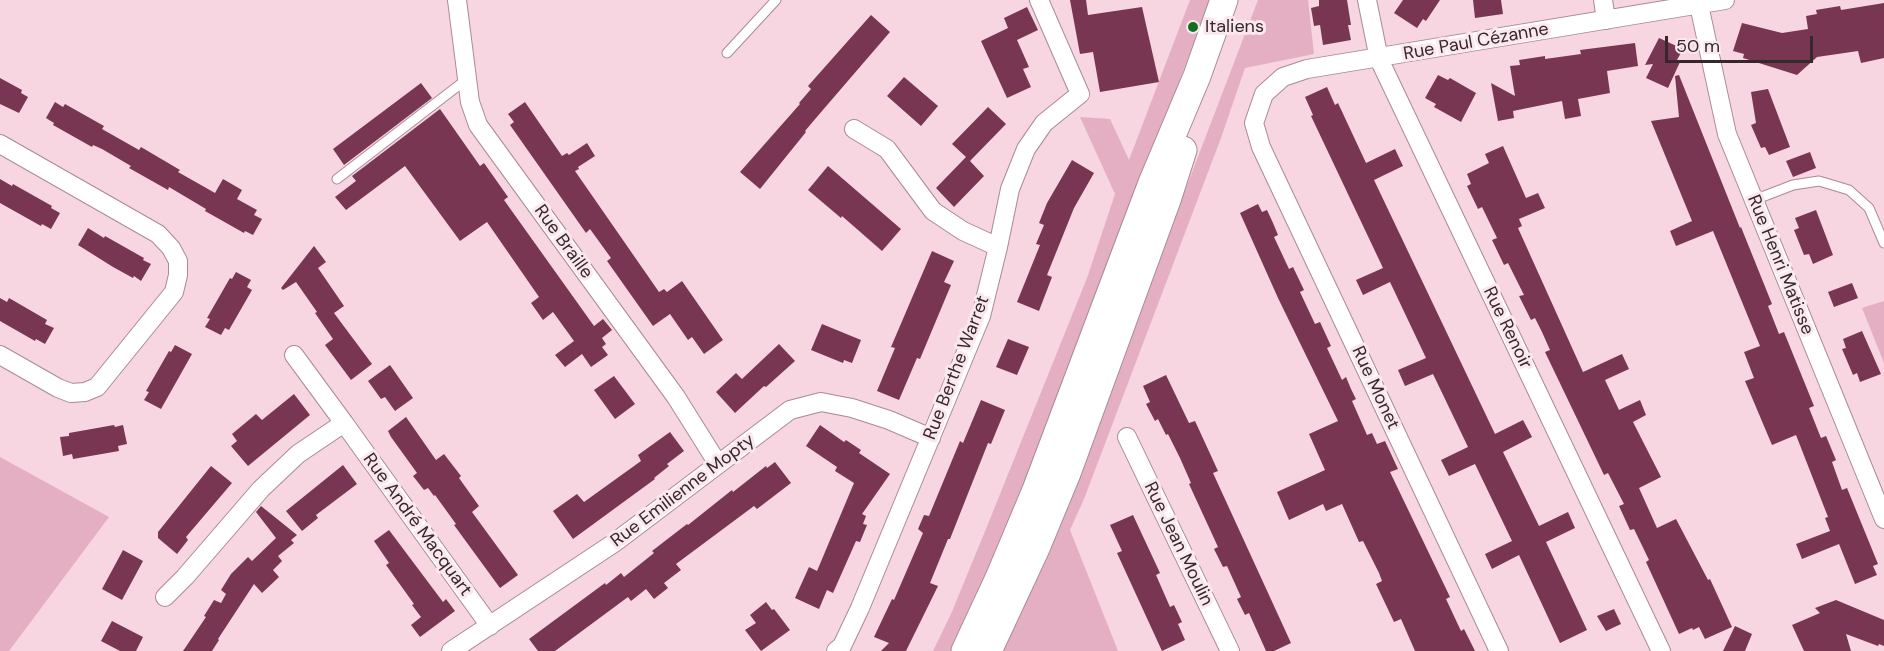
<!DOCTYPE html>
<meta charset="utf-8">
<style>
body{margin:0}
#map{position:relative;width:1884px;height:651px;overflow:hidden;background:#f7d5e1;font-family:"DM Sans",sans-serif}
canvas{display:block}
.scale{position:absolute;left:1665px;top:36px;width:148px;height:27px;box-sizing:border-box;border:3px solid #35282d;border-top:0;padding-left:8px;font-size:18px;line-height:21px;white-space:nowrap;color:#35282d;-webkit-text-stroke:4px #fbe7ee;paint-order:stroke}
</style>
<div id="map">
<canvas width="1884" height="651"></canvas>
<div class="scale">50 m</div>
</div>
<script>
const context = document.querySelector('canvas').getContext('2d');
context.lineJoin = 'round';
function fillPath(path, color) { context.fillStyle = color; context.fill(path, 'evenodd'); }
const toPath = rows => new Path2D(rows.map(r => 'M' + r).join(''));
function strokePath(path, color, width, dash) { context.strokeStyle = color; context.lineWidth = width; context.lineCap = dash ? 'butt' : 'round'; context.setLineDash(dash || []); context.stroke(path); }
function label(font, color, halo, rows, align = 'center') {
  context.font = font + ' "DM Sans",sans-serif'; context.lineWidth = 6; context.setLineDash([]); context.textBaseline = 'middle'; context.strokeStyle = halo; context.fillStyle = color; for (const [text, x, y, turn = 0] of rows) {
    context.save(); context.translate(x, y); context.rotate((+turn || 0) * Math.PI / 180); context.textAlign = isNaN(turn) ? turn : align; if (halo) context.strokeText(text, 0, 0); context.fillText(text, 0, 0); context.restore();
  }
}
const green = toPath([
 [1190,0,1210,0,1052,419,953,651,933,651,951,614,988,524,1087,278,1115,194,1080,117,1110,119,1129,160],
 [1258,0,1308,0,1314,54,1245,68,1221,138,1084,499,1070,530,1118,651,998,651,1093,431],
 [1884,301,1884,363,1862,308],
 [0,457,109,517,9,651,0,651]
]);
const building = toPath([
 [1070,0,1086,0,1088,15,1142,7,1159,82,1100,92,1093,52,1080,54],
 [1319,0,1347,0,1351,25,1348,25,1351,40,1323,45,1320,25,1314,26,1311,8,1319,6],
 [1403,0,1440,0,1426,21,1423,19,1417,28,1394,13],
 [1473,0,1501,0,1503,14,1475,18],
 [1884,3,1884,58,1861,63,1858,51,1817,57,1797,75,1743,58,1744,54,1733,51,1742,23,1782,33,1808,29,1806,16,1817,14,1816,10,1840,6,1841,10],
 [1027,7,1038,30,1017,40,1029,67,1023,69,1031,87,1007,98,981,41,1008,28,1004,18],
 [871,15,890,32,816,118,805,131,806,132,760,189,740,172,800,104,799,103,811,89,808,86],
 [1659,38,1683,49,1677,60,1680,62,1668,88,1646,78,1653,64,1645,65],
 [1635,43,1638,66,1607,71,1610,93,1578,99,1581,116,1565,119,1562,101,1513,111,1514,118,1498,121,1491,83,1515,96,1510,66,1520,65,1519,60,1545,56,1545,59,1581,54,1580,50],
 [1438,75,1448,80,1450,78,1476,93,1461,122,1434,107,1436,104,1425,98],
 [1679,75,1740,228,1741,227,1772,304,1768,306,1779,334,1784,332,1814,406,1809,408,1821,438,1826,436,1836,460,1832,462,1842,490,1847,488,1878,564,1873,566,1877,575,1855,584,1839,544,1802,559,1796,544,1830,531,1825,518,1828,517,1796,435,1772,445,1745,381,1754,378,1744,352,1760,346,1713,231,1676,246,1670,231,1692,221,1651,121,1679,117,1675,76],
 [904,77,938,106,921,126,887,96],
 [0,78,22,90,21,93,28,97,19,113,0,104],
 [421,83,432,98,344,165,333,149],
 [1327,87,1335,105,1338,103,1366,163,1395,149,1403,166,1374,180,1495,434,1523,420,1532,437,1503,452,1539,526,1568,512,1575,528,1546,542,1587,630,1560,643,1519,555,1492,569,1485,554,1512,541,1475,464,1449,476,1441,460,1468,447,1433,374,1405,386,1398,370,1426,358,1390,282,1363,295,1356,280,1383,268,1311,116,1313,115,1305,97],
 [1768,89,1790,147,1769,155,1765,147,1761,148,1751,125,1756,123,1751,92],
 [55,102,63,107,65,104,104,126,102,129,139,150,141,147,180,170,178,172,215,193,223,179,242,190,237,199,257,210,254,215,262,219,253,235,245,231,244,233,205,211,206,209,169,187,168,190,129,168,131,166,102,149,93,145,92,147,53,125,54,123,46,118],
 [525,102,562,156,567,153,569,155,587,143,595,156,578,167,579,169,575,171,659,292,664,289,667,292,682,281,723,340,704,354,692,337,688,340,670,314,653,326,607,261,611,258,590,229,586,233,510,125,514,122,508,114],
 [988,107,1006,124,970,161,984,176,954,207,936,188,966,157,952,144],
 [440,109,480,166,484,163,508,197,504,200,594,326,603,319,612,330,602,338,606,344,602,347,608,355,591,367,582,354,565,367,555,355,574,341,553,312,543,320,531,303,539,297,487,222,460,241,405,166,346,210,335,197,356,181,352,176],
 [1503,146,1526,198,1538,193,1545,208,1519,219,1522,226,1518,228,1583,372,1622,354,1629,369,1605,380,1619,410,1640,400,1646,415,1633,422,1661,477,1639,488,1657,528,1676,519,1708,580,1710,579,1732,627,1705,639,1699,627,1693,630,1692,628,1679,634,1646,562,1649,560,1634,529,1630,530,1619,506,1624,504,1608,473,1604,475,1545,352,1550,350,1542,332,1535,318,1531,320,1519,296,1524,295,1508,263,1504,265,1492,240,1497,238,1482,207,1478,209,1467,186,1471,184,1467,174,1489,163,1485,154],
 [1810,152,1816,168,1793,177,1786,161],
 [1072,160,1094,173,1074,208,1047,275,1052,277,1039,311,1017,302,1040,245,1036,244,1044,225,1039,223,1047,203],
 [828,166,901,229,882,251,842,216,841,218,808,190],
 [0,179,12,186,13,184,52,206,51,208,60,213,51,229,42,224,41,226,0,203],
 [1258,204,1262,212,1267,210,1273,223,1278,235,1274,237,1289,269,1293,267,1304,290,1300,292,1315,324,1320,322,1331,346,1327,348,1342,380,1346,377,1351,389,1356,399,1352,401,1367,435,1372,433,1377,444,1385,441,1398,469,1390,472,1450,597,1446,599,1461,631,1464,629,1475,651,1415,651,1401,619,1394,622,1376,584,1382,581,1379,573,1363,541,1359,542,1342,504,1326,511,1323,504,1289,520,1277,492,1325,470,1309,434,1338,421,1278,298,1240,213],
 [1816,210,1833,255,1813,264,1809,254,1804,255,1794,230,1799,228,1795,218],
 [88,228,104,238,105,236,144,258,143,260,151,264,141,281,134,276,133,278,113,267,78,245],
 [314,246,326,262,318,268,344,306,334,313,372,364,351,380,325,345,333,339,315,313,317,312,296,282,283,290,281,288],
 [932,251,954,261,944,282,951,285,920,359,917,358,899,400,877,391,895,348,891,347],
 [236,272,251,280,247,287,252,290,229,330,225,328,221,335,205,327,210,319,207,318,230,278,232,279],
 [1852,283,1858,298,1834,307,1828,292],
 [0,298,7,302,9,298,47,320,45,324,54,328,45,344,36,339,35,341,0,321],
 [822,324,861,340,852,363,844,360,843,363,811,350],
 [1862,331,1881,374,1860,382,1857,373,1853,375,1842,349,1846,348,1843,339],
 [1008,339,1029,347,1017,375,996,367],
 [779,344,795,361,766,387,764,386,735,413,716,392,736,373,742,379],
 [175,345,192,354,161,409,144,400,149,392,146,391,169,351,171,352],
 [390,365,413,398,395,411,385,397,381,399,368,381],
 [1166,375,1189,423,1195,421,1218,471,1213,473,1291,643,1274,651,1266,651,1249,613,1245,615,1237,599,1241,597,1227,566,1223,567,1214,549,1218,547,1189,484,1191,483,1180,458,1168,434,1166,435,1158,419,1155,421,1146,404,1150,402,1143,386],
 [614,376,635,404,615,419,594,390],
 [294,394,310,415,248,466,231,446,237,441,232,434,256,414,262,420],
 [981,400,1005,410,991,444,988,443,950,539,948,539,930,583,938,586,906,651,881,651,889,643,874,637,892,599,894,600,923,533,918,529,924,515,929,516,960,441,963,443],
 [406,417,436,460,444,454,461,476,459,478,479,506,472,512,518,575,500,588,454,525,456,524,435,495,434,496,428,488,424,490,413,476,417,473,391,437,388,431],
 [114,425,115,427,123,425,127,444,118,446,119,451,73,459,72,454,63,456,60,437,69,436,69,433],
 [820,425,844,442,846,440,861,450,859,453,890,474,862,514,866,516,863,524,867,525,860,542,856,541,833,593,827,590,819,609,795,598,809,567,817,571,854,483,835,471,837,467,806,446],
 [670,432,684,451,667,464,669,466,654,478,655,479,573,539,553,511,577,494,584,502,641,461,638,455],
 [775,462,791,483,757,509,754,506,676,564,681,570,664,583,668,588,654,599,646,589,631,601,628,597,555,651,538,651,529,639,605,583,606,585,621,573,624,577,654,553,652,551,687,524,688,525,732,490,733,492,766,466,767,468],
 [343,465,357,484,316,515,318,518,302,531,286,511],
 [211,466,232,483,186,537,188,540,177,554,158,538,158,532],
 [261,506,297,535,291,540,294,543,278,556,282,561,273,570,279,577,262,593,254,584,218,639,219,640,212,651,183,651,206,617,204,616,214,600,221,603,226,594,221,590,231,574,248,557,252,561,276,538,256,512],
 [1133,515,1160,573,1156,575,1170,607,1174,605,1182,622,1178,624,1185,640,1162,651,1117,553,1122,551,1110,525],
 [389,530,443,602,446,599,455,611,420,637,411,625,421,617,412,605,414,604,386,565,389,563,374,541],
 [123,550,143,561,122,600,102,589],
 [1836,600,1884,620,1884,646,1879,644,1878,646,1846,634,1851,651,1804,651,1792,625,1820,613,1815,608],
 [766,602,772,610,774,609,790,630,761,651,745,630,756,623,750,615],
 [1614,609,1621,624,1606,631,1597,616],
 [112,621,143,637,136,651,120,651,101,641],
 [1735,626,1752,634,1745,651,1723,651]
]);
const service = toPath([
 [727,53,776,0],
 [337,179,467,79],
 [1754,200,1793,185,1819,181,1849,190,1869,208,1884,243]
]);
const minor = toPath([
 [457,0,470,102,478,125,676,397,718,464],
 [1367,0,1379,59,1661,651],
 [1603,0,1606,20],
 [1699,5,1727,134,1884,519],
 [854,129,887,149,933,211,963,231,998,247],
 [0,144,158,234,171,248,178,261,178,275,174,292,97,387,85,392,71,393,58,388,0,355],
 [294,355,344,423],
 [1127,437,1230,651],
 [165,597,185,577,261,489,298,454,344,423,490,626],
 [451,651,614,543,790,410,821,402,852,408,889,420,931,438],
 [836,651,842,646,860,608,981,316,998,247,1010,189,1026,149,1044,123,1080,94,1039,0],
 [1499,651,1261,147,1254,123,1264,94,1283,77,1307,69,1725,0]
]);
const secondary = toPath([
 [965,651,999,578,1036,490,1152,183,1197,76,1224,0],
 [988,651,1036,548,1067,473,1168,197,1183,150]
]);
const markers = [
 [1193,27,6,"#10701f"]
];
const poiNames = [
 ["Italiens",1205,27]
];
const streetNames = [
 ["Rue Paul Cézanne",1476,42,-10],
 ["Rue Braille",563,242,54],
 ["Rue Henri Matisse",1780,265,68],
 ["Rue Renoir",1507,328,64],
 ["Rue Berthe Warret",957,368,-69],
 ["Rue Monet",1375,388,65],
 ["Rue Emilienne Mopty",683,491,-37],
 ["Rue André Macquart",417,525,54],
 ["Rue Jean Moulin",1178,544,64]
];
fillPath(green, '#e4afc2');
fillPath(building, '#793653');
strokePath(service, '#a98a95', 11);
strokePath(minor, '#a98a95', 20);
strokePath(secondary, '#a98a95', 29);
strokePath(service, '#fff', 9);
strokePath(minor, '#fff', 18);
strokePath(secondary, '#fff', 27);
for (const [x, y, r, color] of markers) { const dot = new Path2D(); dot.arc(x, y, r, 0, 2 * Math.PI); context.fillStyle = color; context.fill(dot); strokePath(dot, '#fbe7ee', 2); }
label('18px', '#35282d', '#fbe7ee', poiNames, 'left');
label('18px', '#35282d', '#fbe7ee', streetNames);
</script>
